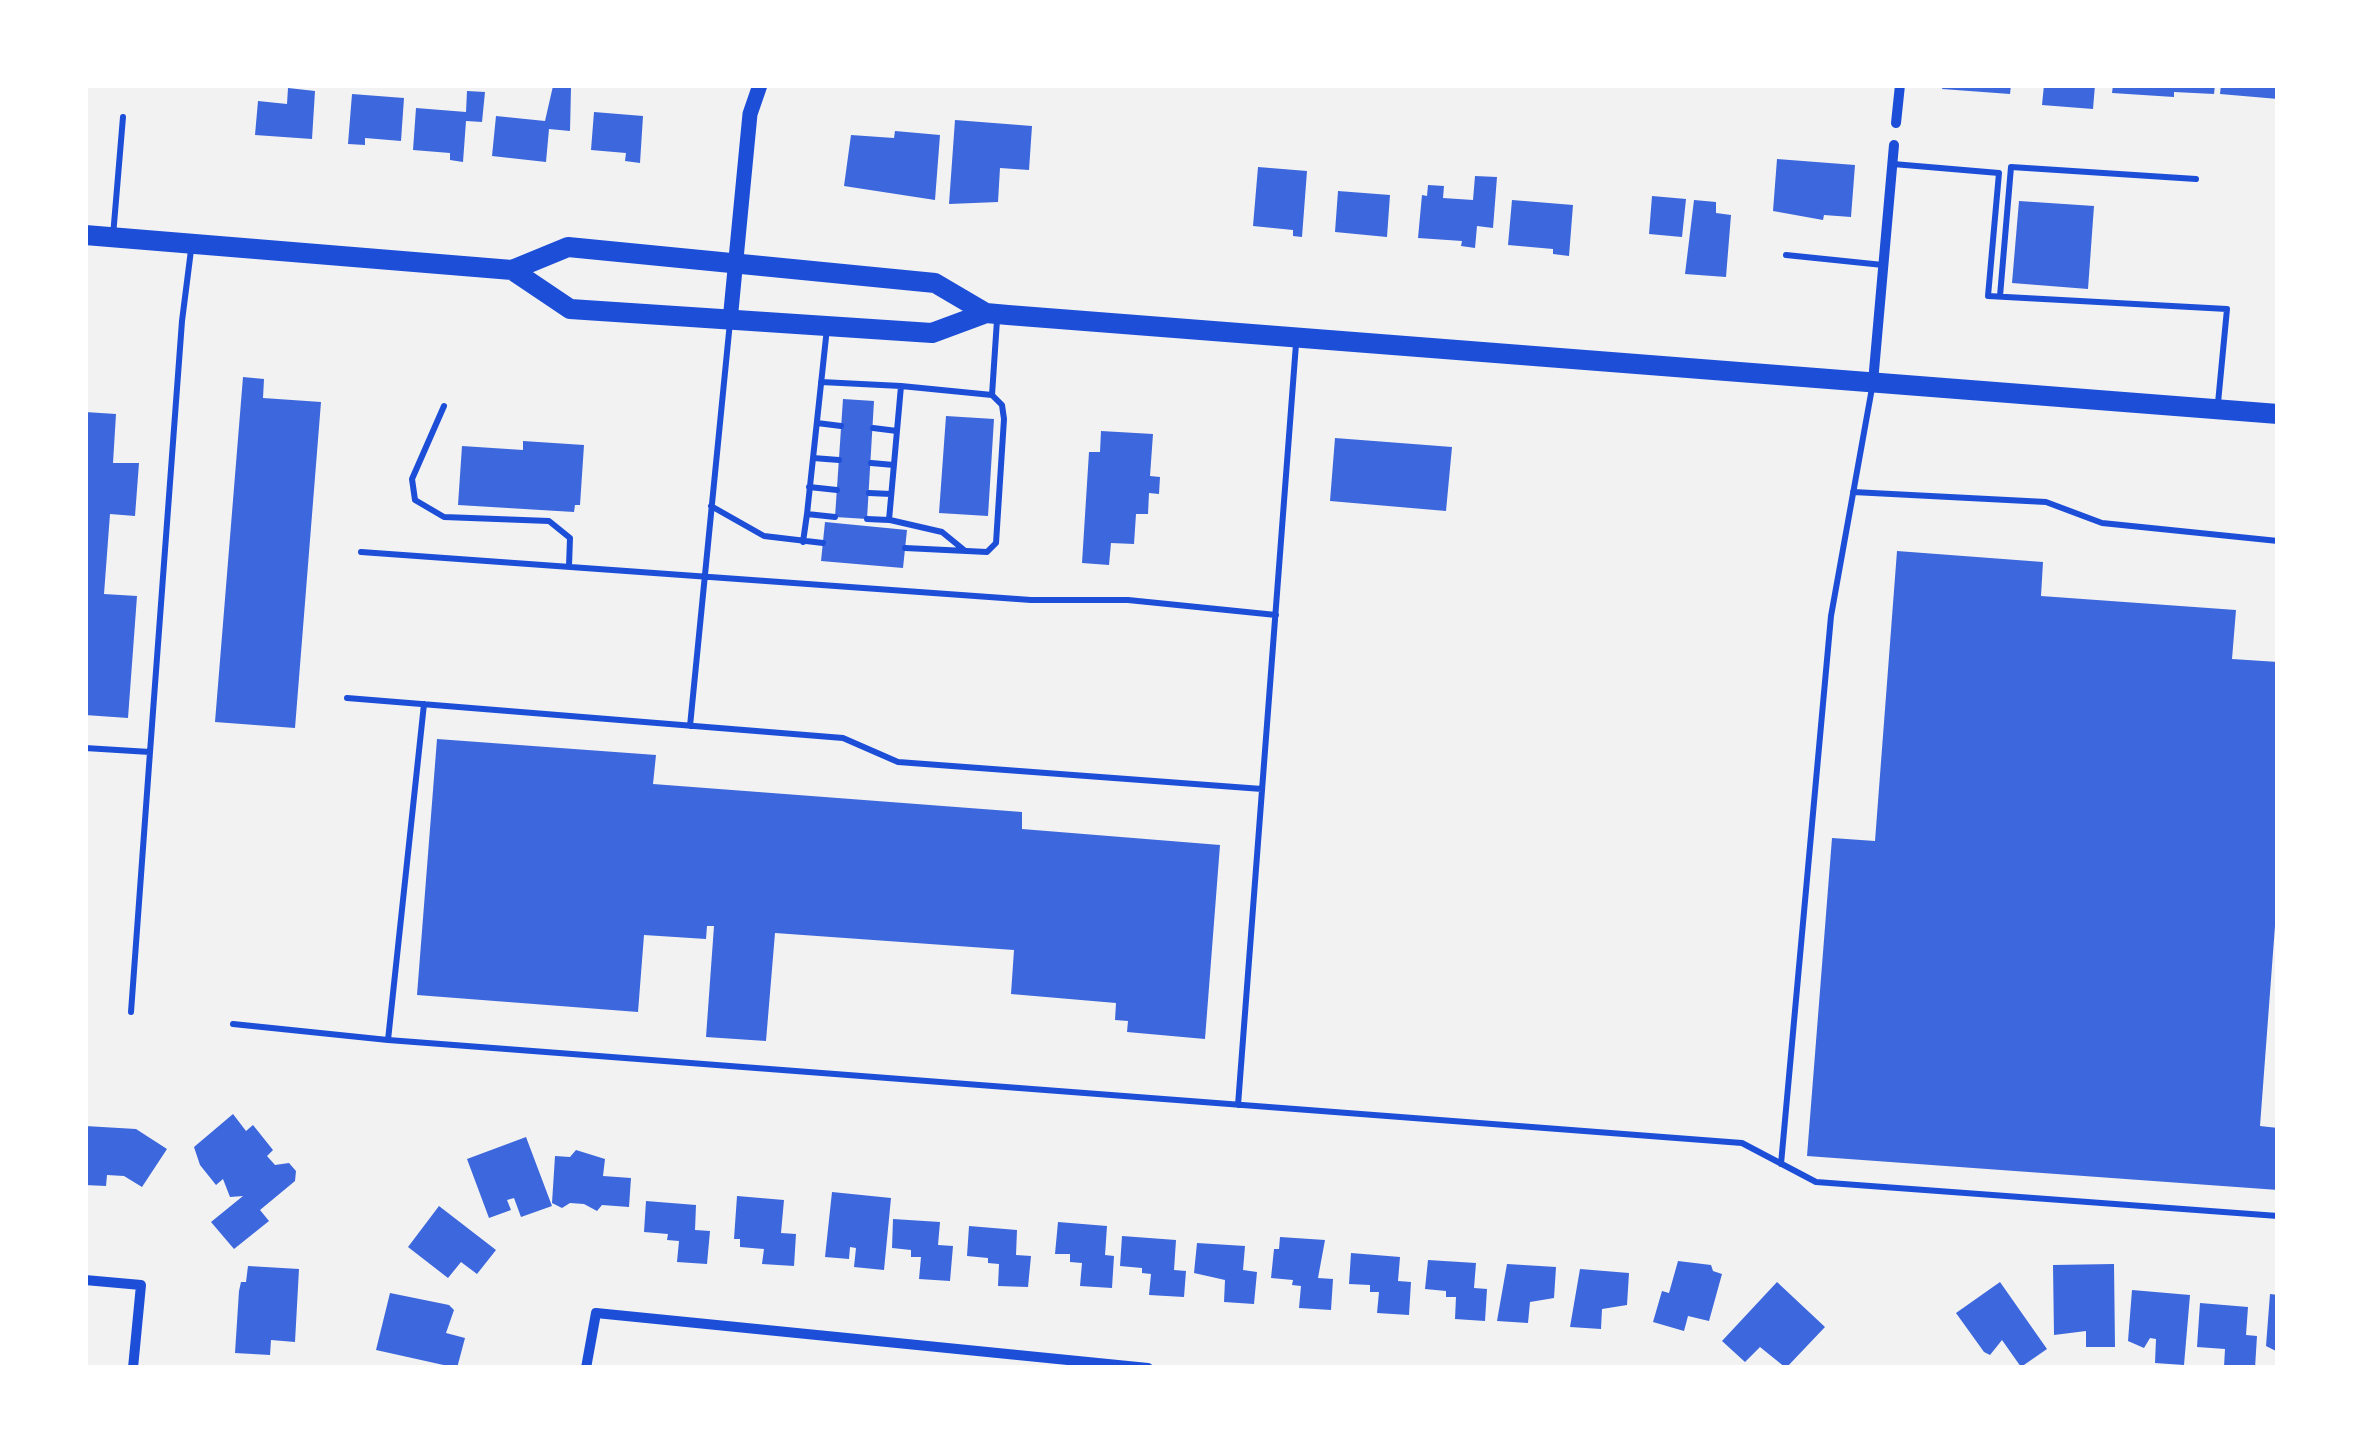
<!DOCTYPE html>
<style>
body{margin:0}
#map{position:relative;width:2363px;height:1453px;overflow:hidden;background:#f2f2f2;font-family:"Work Sans",sans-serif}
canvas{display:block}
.frame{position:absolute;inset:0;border:88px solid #fff;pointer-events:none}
</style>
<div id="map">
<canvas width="2363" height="1453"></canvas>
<div class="frame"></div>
</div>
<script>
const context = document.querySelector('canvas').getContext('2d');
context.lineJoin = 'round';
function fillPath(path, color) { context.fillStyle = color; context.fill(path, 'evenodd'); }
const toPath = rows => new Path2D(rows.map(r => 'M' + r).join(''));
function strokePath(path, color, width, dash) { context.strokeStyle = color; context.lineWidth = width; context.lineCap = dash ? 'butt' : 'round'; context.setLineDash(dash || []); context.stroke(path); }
const building = toPath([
 [1943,85,2011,85,2010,94,1942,89],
 [2044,85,2095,85,2093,109,2042,105],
 [2113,85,2215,85,2214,94,2174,92,2174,97,2112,93],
 [2221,85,2278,85,2278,99,2220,94],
 [553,86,571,88,570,131,549,129,546,162,492,156,496,116,545,121],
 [288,88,315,91,312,139,255,135,258,101,287,104],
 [467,91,485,92,482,122,466,121,463,162,450,160,450,153,413,150,416,108,466,112],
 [352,94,404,98,401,141,365,138,365,145,348,144],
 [594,112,643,116,640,163,625,161,626,153,591,150],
 [955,120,1032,126,1029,170,1000,168,998,202,949,204],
 [895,131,940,135,935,200,844,186,851,135,894,138],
 [1777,159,1855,165,1851,217,1824,215,1823,220,1773,211],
 [1258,167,1307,171,1302,237,1293,236,1293,230,1253,226],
 [1475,176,1497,177,1493,228,1477,226,1475,248,1461,246,1462,241,1418,238,1422,195,1427,196,1428,185,1444,186,1443,198,1473,200],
 [1338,191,1390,195,1387,237,1335,232],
 [1652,196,1686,199,1682,237,1649,234],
 [1512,200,1573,205,1569,256,1553,254,1553,249,1508,245],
 [1694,200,1716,202,1716,213,1731,215,1726,277,1685,274],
 [2019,201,2094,206,2088,289,2012,283],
 [243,377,264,379,263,398,321,402,295,728,215,722],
 [843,399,874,401,867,519,835,517],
 [85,412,116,414,113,463,139,463,135,516,110,514,104,594,137,596,128,718,85,715],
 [946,416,994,419,988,516,939,513],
 [1101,431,1153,434,1150,476,1160,477,1159,494,1149,493,1148,514,1136,514,1134,544,1111,543,1109,565,1082,563,1089,452,1100,452],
 [1335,438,1452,447,1446,511,1330,501],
 [523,441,584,445,580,505,575,505,574,512,458,505,462,446,523,450],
 [825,522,907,530,903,568,821,561],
 [1897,551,2043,562,2041,596,2236,610,2232,659,2278,662,2278,886,2260,1126,2278,1128,2278,1190,1807,1156,1832,838,1875,841],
 [437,739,656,755,653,784,1022,812,1022,829,1220,845,1205,1039,1127,1032,1128,1021,1115,1020,1116,1003,1011,994,1014,950,775,933,766,1041,706,1037,714,926,707,926,706,939,644,935,638,1012,417,995],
 [233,1114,246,1131,253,1125,273,1150,267,1156,275,1165,289,1163,296,1171,295,1181,260,1210,269,1221,234,1249,211,1222,243,1196,230,1197,223,1179,216,1185,200,1165,194,1147],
 [85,1126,136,1129,167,1149,142,1187,124,1176,107,1175,106,1186,85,1185],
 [526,1137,552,1206,521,1217,514,1198,507,1200,511,1210,489,1218,467,1159],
 [576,1150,605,1159,603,1176,631,1178,629,1207,602,1205,597,1211,584,1204,570,1203,562,1208,552,1203,555,1156,570,1157],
 [832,1192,891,1198,884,1270,854,1267,856,1248,850,1247,849,1259,825,1257],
 [737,1196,784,1200,781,1233,796,1234,794,1266,762,1264,764,1249,740,1247,740,1239,734,1239],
 [646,1201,696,1205,695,1230,710,1231,707,1264,677,1262,679,1241,667,1240,668,1234,644,1232],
 [439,1206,496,1250,477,1274,461,1262,448,1278,408,1247],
 [893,1219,940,1222,938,1245,953,1246,950,1281,919,1279,921,1257,911,1257,911,1250,892,1248],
 [1058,1222,1107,1226,1105,1255,1114,1256,1112,1288,1080,1286,1082,1263,1070,1262,1070,1254,1055,1254],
 [969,1226,1017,1230,1016,1255,1031,1256,1028,1287,998,1286,999,1264,988,1263,988,1258,967,1256],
 [1122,1236,1176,1240,1174,1270,1186,1271,1184,1297,1149,1295,1151,1274,1142,1273,1142,1268,1120,1266],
 [1280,1237,1325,1240,1318,1278,1333,1279,1331,1310,1299,1308,1301,1286,1292,1285,1293,1280,1271,1278,1274,1249,1279,1249],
 [1197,1243,1245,1246,1243,1270,1257,1272,1254,1304,1224,1302,1225,1280,1194,1273],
 [1351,1253,1400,1257,1398,1281,1411,1282,1409,1315,1377,1313,1379,1292,1370,1292,1370,1285,1349,1284],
 [1428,1260,1476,1263,1474,1288,1487,1289,1485,1321,1455,1319,1456,1297,1446,1297,1446,1291,1425,1289],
 [1678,1261,1711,1265,1713,1271,1722,1274,1709,1321,1688,1316,1684,1331,1653,1322,1662,1291,1669,1293],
 [1507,1264,1556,1267,1554,1298,1530,1302,1528,1323,1497,1321],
 [2114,1264,2115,1347,2086,1347,2086,1331,2054,1335,2053,1265],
 [248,1266,299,1269,295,1342,271,1340,270,1355,235,1353,239,1291,241,1282,246,1282],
 [1580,1269,1629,1273,1627,1305,1602,1309,1601,1329,1570,1327],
 [1777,1282,1825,1327,1786,1368,1760,1347,1745,1362,1722,1341],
 [2000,1282,2047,1349,2021,1367,2002,1340,1990,1355,1984,1352,1956,1313],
 [2132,1290,2190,1295,2184,1365,2155,1363,2156,1339,2150,1338,2144,1348,2128,1341],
 [390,1293,449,1305,454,1310,446,1333,465,1338,457,1368,376,1350],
 [2270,1294,2278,1295,2278,1352,2266,1346],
 [2200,1303,2248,1307,2246,1335,2257,1336,2255,1368,2224,1367,2225,1349,2197,1347]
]);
const service = toPath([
 [1893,164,1999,173,1988,296,2227,309,2218,403],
 [113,236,123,117],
 [1786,255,1883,265],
 [2000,296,2011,167,2196,179],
 [827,328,807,514,835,517],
 [821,382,901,386,889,520,867,519],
 [901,386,992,395,997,320],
 [444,406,412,479,415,500,444,517,549,521,570,538,569,566],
 [817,423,841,426],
 [873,428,897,431],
 [813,458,839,460],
 [871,463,894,465],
 [809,487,837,490],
 [1853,492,2046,502,2102,523,2278,541],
 [869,493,891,494],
 [711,506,764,536,823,543],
 [890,520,942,532,964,550],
 [803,542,807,514],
 [905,548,987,552,996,543,1004,419,1002,405,992,395],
 [361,552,1031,600,1128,600,1276,615],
 [347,698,843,738,898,762,1262,789],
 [424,704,388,1040,1742,1143,1816,1182,2278,1216],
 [690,726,730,322],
 [85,748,150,752,182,321,191,250],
 [131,1012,150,752],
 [233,1024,388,1040],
 [1238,1105,1296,344],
 [1781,1164,1831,616,1872,388]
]);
const minor = toPath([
 [1896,123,1900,85],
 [1873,382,1894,145],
 [85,1280,141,1285,133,1368],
 [586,1368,596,1313,1148,1368]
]);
const tertiary = toPath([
 [730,321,750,114,760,85]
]);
const primary = toPath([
 [85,235,512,270,568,247,935,283,986,313,1008,315,2278,414],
 [512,270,570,309,932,333,986,313]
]);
fillPath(building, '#3d67dc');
strokePath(service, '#1d4ed8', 6);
strokePath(minor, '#1d4ed8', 10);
strokePath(tertiary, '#1d4ed8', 15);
strokePath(primary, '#1d4ed8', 20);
</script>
